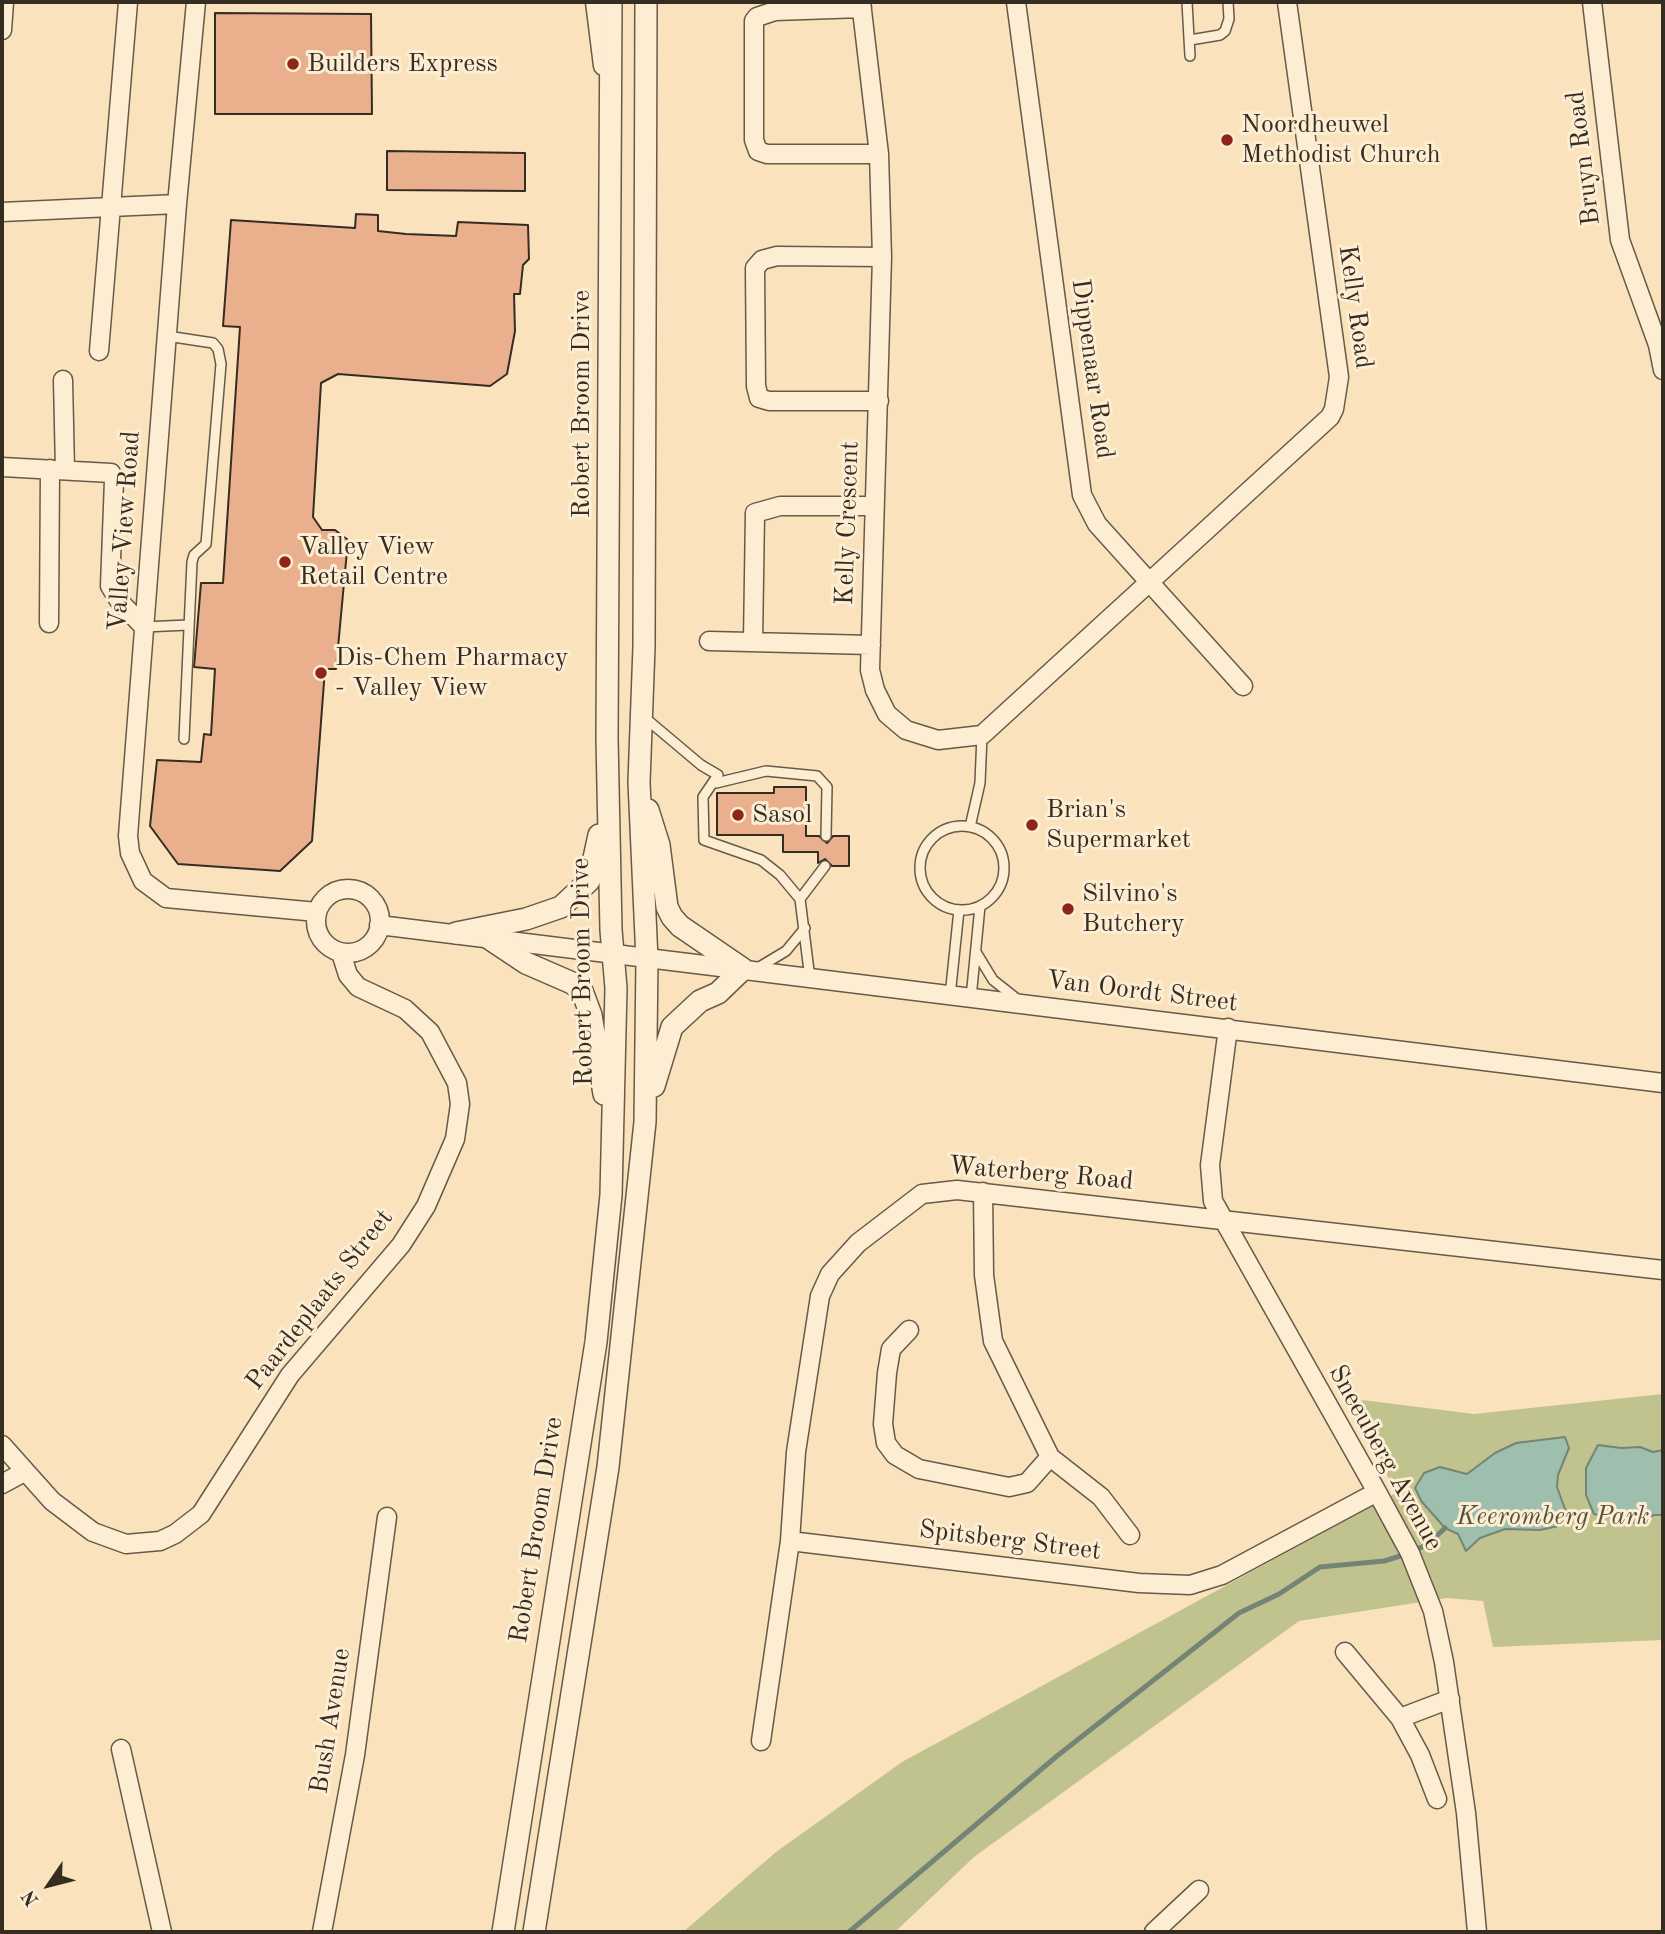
<!DOCTYPE html>
<style>
body{margin:0}
#map{position:relative;width:1665px;height:1934px;overflow:hidden;background:#fae3bc;font-family:"Old Standard TT",serif}
canvas{display:block}
.frame{position:absolute;inset:0;border:4px solid #352c22;pointer-events:none}
.north{position:absolute;left:14px;top:1850px;width:70px;height:70px;-webkit-text-stroke:5px #fcedd3;paint-order:stroke;rotate:235deg;font-size:19px;font-weight:700;line-height:28px;text-align:center;color:#352c22}
.north::after{content:'';display:block;margin:auto;width:24px;height:32px;background:#352c22;clip-path:polygon(50% 0,100% 100%,50% 72%,0 100%)}
</style>
<div id="map">
<canvas width="1665" height="1934"></canvas>
<div class="frame"></div>
<div class="north">N</div>
</div>
<script>
const context = document.querySelector('canvas').getContext('2d');
context.lineJoin = 'round';
function fillPath(path, color) { context.fillStyle = color; context.fill(path, 'evenodd'); }
const toPath = rows => new Path2D(rows.map(r => 'M' + r).join(''));
function strokePath(path, color, width, dash) { context.strokeStyle = color; context.lineWidth = width; context.lineCap = dash ? 'butt' : 'round'; context.setLineDash(dash || []); context.stroke(path); }
function label(font, color, halo, rows, align = 'center') {
  context.font = font + ' "Old Standard TT",serif'; context.lineWidth = 6; context.setLineDash([]); context.textBaseline = 'middle'; context.strokeStyle = halo; context.fillStyle = color; for (const [text, x, y, turn = 0] of rows) {
    context.save(); context.translate(x, y); context.rotate((+turn || 0) * Math.PI / 180); context.textAlign = isNaN(turn) ? turn : align; if (halo) context.strokeText(text, 0, 0); context.fillText(text, 0, 0); context.restore();
  }
}
const green = toPath([
 [1663,1394,1663,1640,1493,1647,1483,1601,1447,1598,1299,1621,974,1857,895,1932,683,1932,776,1852,902,1762,1396,1493,1369,1440,1362,1400,1474,1414]
]);
const water = toPath([
 [1565,1437,1569,1448,1558,1475,1557,1487,1565,1509,1573,1517,1563,1525,1540,1530,1505,1529,1480,1538,1466,1551,1458,1534,1445,1528,1422,1502,1415,1488,1424,1473,1440,1467,1467,1474,1495,1453,1516,1443,1565,1437],
 [1598,1445,1621,1448,1640,1447,1653,1452,1663,1450,1663,1515,1654,1515,1635,1523,1594,1514,1586,1495,1586,1468,1598,1445]
]);
const stream = toPath([
 [849,1932,1057,1756,1239,1613,1279,1594,1320,1567,1384,1561,1410,1553,1428,1544,1445,1528]
]);
const building = toPath([
 [215,13,371,14,372,114,215,114,215,13],
 [387,151,525,153,525,191,387,190,387,151],
 [356,214,378,215,378,231,406,234,456,236,458,222,528,225,529,259,523,265,520,294,514,294,515,331,507,374,490,386,338,374,321,383,313,517,322,530,335,530,348,540,336,669,325,669,312,841,280,871,178,864,150,826,157,760,201,762,204,734,211,735,215,669,194,667,201,583,223,583,240,327,223,326,231,220,355,228,356,214],
 [774,787,806,787,806,836,819,836,827,843,833,836,849,836,849,866,832,866,825,859,818,863,818,852,783,852,783,835,717,835,717,793,774,793,774,787]
]);
const service = toPath([
 [1187,2,1190,56],
 [1190,40,1220,35,1225,31,1229,19,1228,2],
 [167,336,213,343,218,349,221,364,206,544,194,555,192,562,184,739],
 [144,627,188,625],
 [644,717,701,765,718,775,703,797,704,840,761,860,780,875,800,899,810,979],
 [716,783,766,771,817,776,827,787,826,836],
 '920 868a42 42 0 1 1 84 0a42 42 0 1 1-84 0Z',
 [970,827,980,783,982,735],
 [800,899,825,866],
 [976,952,993,980,1017,999],
 [756,969,786,951,805,928],
 [950,996,959,910],
 [971,998,980,906]
]);
const minor = toPath([
 [196,2,177,204,128,836,130,853,143,881,166,898,317,912],
 [595,2,603,66],
 [861,2,879,154,882,257,870,670,875,690,887,714,906,730,938,740,982,735,1330,417,1334,409,1339,377,1287,2],
 [1016,2,1082,495,1097,524,1243,686],
 [1592,2,1620,240,1658,345,1663,370],
 [862,8,775,11,757,17,754,21,754,140,758,151,767,154,879,154],
 [2,30,4,2],
 [2,212,177,204],
 [99,351,128,2],
 [63,380,65,470],
 [879,401,769,401,759,398,756,386,755,268,762,260,777,256,882,257],
 [2,467,111,473,114,480,110,586,120,602,144,627],
 [49,623,50,469],
 [709,641,871,645],
 [753,641,755,513,780,506,874,506],
 '316 921a32 32 0 1 1 64 0a32 32 0 1 1-64 0Z',
 [379,925,1663,1083],
 [1228,1028,1210,1165,1213,1201,1377,1492,1410,1553,1433,1611,1444,1662,1466,1813,1477,1932],
 [983,1192,984,1275,993,1341,1050,1457,1101,1497,1130,1535],
 [909,1330,891,1349,887,1373,883,1424,886,1443,895,1455,919,1469,1009,1487,1027,1483,1050,1457],
 [2,1445,52,1501,93,1532,126,1544,160,1541,175,1534,201,1514,290,1375,401,1245,426,1206,455,1139,460,1104,457,1083,430,1032,405,1009,358,987,348,975,341,953],
 [2,1484,24,1472],
 [790,1541,1139,1583,1190,1585,1222,1575,1377,1492],
 [1345,1652,1400,1718,1420,1755,1437,1799],
 [1400,1718,1450,1699],
 [761,1741,790,1541,796,1452,820,1296,830,1274,858,1243,922,1194,957,1190,1663,1270],
 [121,1749,162,1932],
 [322,1932,355,1755,387,1517],
 [1154,1932,1199,1890]
]);
const tertiary = toPath([
 [648,810,659,845,667,907,672,917,680,926,743,969,718,993,700,1001,672,1027,654,1086],
 [456,933,526,919,561,907,589,881,599,835],
 [490,939,526,963,572,983,582,991,591,1015,604,1094],
 [503,1932,596,1342,611,1195,616,988,611,930,607,738,611,2],
 [534,1932,608,1467,645,1122,647,960,639,782,644,647,646,2]
]);
const markers = [
 [293,64,7,"#8f2418"],
 [1227,140,7,"#8f2418"],
 [285,562,7,"#8f2418"],
 [321,673,7,"#8f2418"],
 [738,815,7,"#8f2418"],
 [1032,825,7,"#8f2418"],
 [1068,909,7,"#8f2418"]
];
const poiNames = [
 ["Builders Express",307,64],
 ["Noordheuwel",1241,125],
 ["Methodist Church",1241,155],
 ["Valley View",299,547],
 ["Retail Centre",299,577],
 ["Dis-Chem Pharmacy",335,658],
 ["- Valley View",335,688],
 ["Brian's",1046,810],
 ["Supermarket",1046,840],
 ["Sasol",752,815],
 ["Silvino's",1082,894],
 ["Butchery",1082,924]
];
const streetNames = [
 ["Bruyn Road",1584,158,-97],
 ["Kelly Road",1355,307,82],
 ["Dippenaar Road",1092,369,82],
 ["Robert Broom Drive",582,404,-90],
 ["Kelly Crescent",848,523,-88],
 ["Valley View Road",125,531,-86],
 ["Robert Broom Drive",583,972,-91],
 ["Van Oordt Street",1142,992,7],
 ["Waterberg Road",1041,1174,5],
 ["Paardeplaats Street",320,1300,-52],
 ["Sneeuberg Avenue",1385,1458,61],
 ["Robert Broom Drive",537,1530,-81],
 ["Spitsberg Street",1010,1541,7],
 ["Bush Avenue",331,1721,-81]
];
const parkNames = [
 ["Keeromberg Park",1553,1517]
];
fillPath(green, '#c1c38f');
fillPath(water, '#9ebeae');
strokePath(water, '#748476', 2);
strokePath(stream, '#748476', 5);
fillPath(building, '#eaaf8d');
strokePath(building, '#352c22', 2);
strokePath(service, '#665a48', 12);
strokePath(minor, '#665a48', 21);
strokePath(tertiary, '#665a48', 24);
strokePath(service, '#fcedd3', 9);
strokePath(minor, '#fcedd3', 18);
strokePath(tertiary, '#fcedd3', 21);
for (const [x, y, r, color] of markers) { const dot = new Path2D(); dot.arc(x, y, r, 0, 2 * Math.PI); context.fillStyle = color; context.fill(dot); strokePath(dot, '#fcedd3', 2.5); }
label('26px', '#352c22', '#fcedd3', poiNames, 'left');
label('26px', '#352c22', '#fcedd3', streetNames);
label('italic 26px', '#58523d', '#fcedd3', parkNames);
</script>
